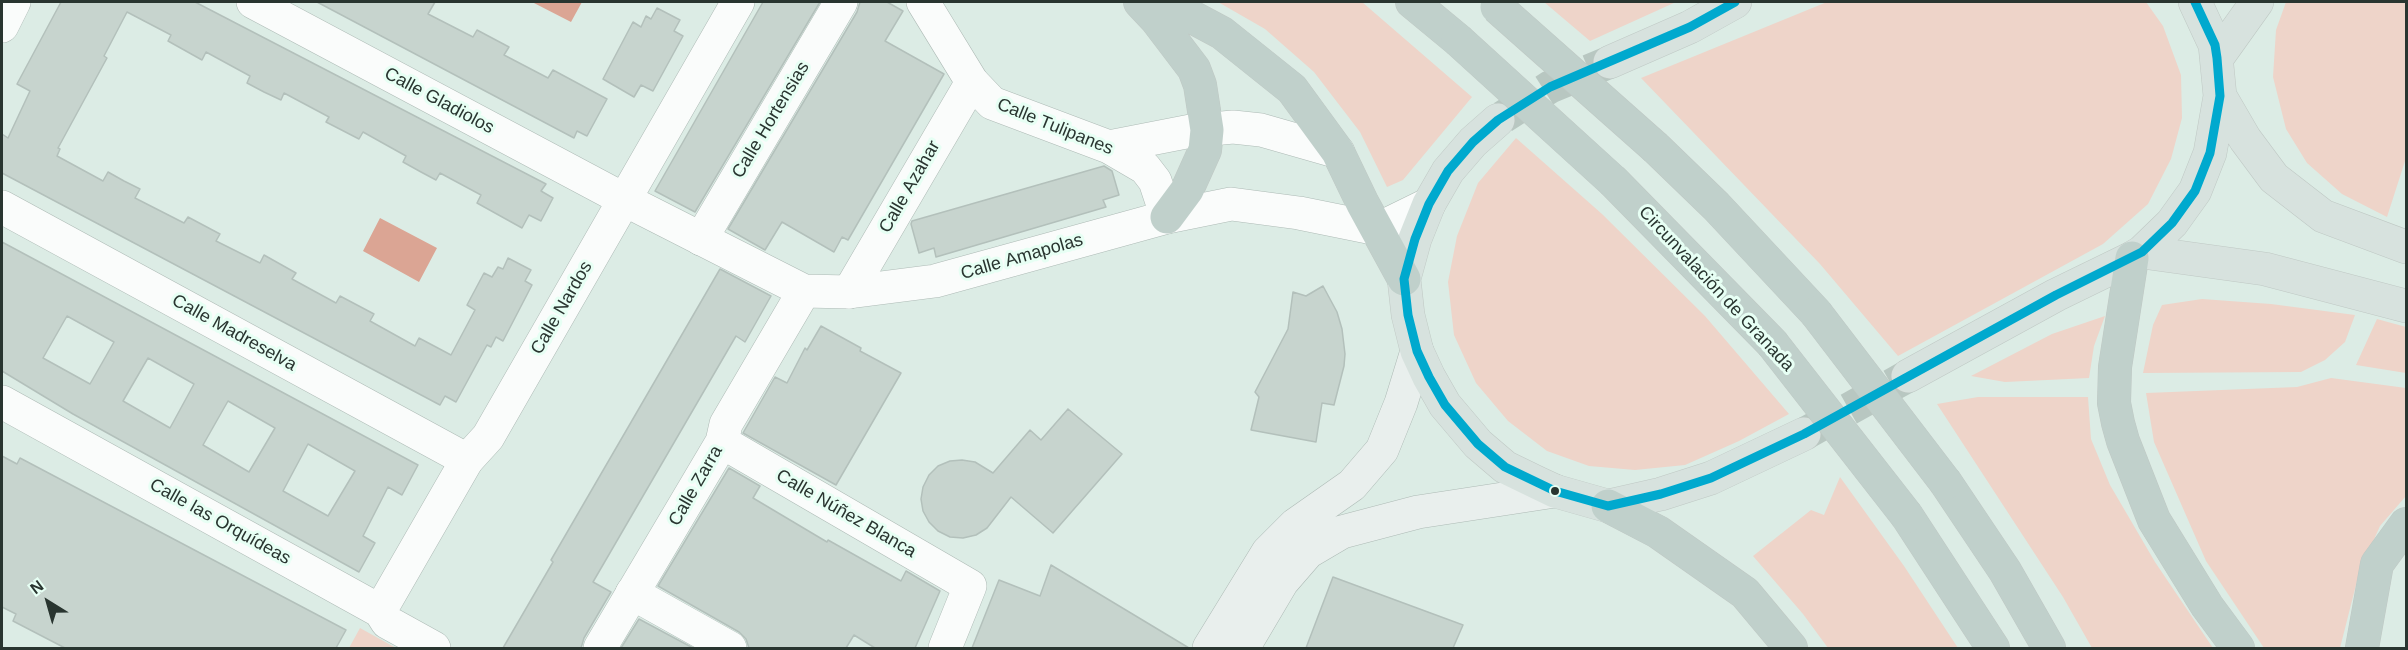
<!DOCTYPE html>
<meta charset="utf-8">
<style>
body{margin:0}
#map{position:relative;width:2408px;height:650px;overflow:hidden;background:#dcece5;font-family:Arial,sans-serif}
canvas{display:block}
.frame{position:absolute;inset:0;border:3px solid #293530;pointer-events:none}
.north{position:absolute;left:18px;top:572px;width:60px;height:60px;-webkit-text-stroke:4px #e7fff4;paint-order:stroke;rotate:323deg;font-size:16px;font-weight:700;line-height:24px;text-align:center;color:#293530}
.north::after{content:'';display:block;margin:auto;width:21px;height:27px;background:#293530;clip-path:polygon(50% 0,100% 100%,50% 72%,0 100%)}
</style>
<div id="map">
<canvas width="2408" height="650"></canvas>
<div class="frame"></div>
<div class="north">N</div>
</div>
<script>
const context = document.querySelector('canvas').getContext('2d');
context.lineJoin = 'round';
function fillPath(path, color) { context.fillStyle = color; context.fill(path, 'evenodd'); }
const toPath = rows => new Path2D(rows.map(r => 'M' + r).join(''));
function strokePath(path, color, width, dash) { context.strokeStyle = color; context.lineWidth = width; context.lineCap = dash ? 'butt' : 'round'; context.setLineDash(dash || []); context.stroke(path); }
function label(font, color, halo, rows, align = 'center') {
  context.font = font + ' Arial,sans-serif'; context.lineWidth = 6; context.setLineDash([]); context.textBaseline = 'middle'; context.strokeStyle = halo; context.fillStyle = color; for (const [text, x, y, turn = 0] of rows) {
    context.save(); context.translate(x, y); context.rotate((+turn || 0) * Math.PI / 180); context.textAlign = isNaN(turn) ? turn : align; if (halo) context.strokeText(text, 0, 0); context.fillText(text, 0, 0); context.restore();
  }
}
const green = toPath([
 [1218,2,1362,2,1472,97,1403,180,1387,187,1360,132,1314,72,1265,29],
 [1544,2,1676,2,1590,41],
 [1827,2,2146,2,2163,26,2181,75,2182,118,2171,159,2148,204,2103,244,1898,356,1820,264,1641,78],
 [2286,2,2406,2,2406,158,2387,217,2342,194,2307,163,2286,129,2273,77,2276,30],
 [1516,138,1602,214,1705,316,1789,414,1739,441,1685,465,1635,470,1589,466,1547,451,1508,421,1476,383,1454,335,1448,282,1457,236,1478,183],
 [2202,299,2271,304,2355,315,2345,342,2325,360,2301,372,2143,373,2153,325,2162,305],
 [2105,316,2094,346,2089,378,2005,382,1971,376,2052,334],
 [2377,319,2406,327,2406,373,2356,365],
 [2331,378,2406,388,2406,496,2380,526,2359,573,2340,648,2264,648,2206,561,2154,442,2146,393,2297,387],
 [1978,397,2088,397,2091,439,2110,485,2155,562,2213,648,2092,648,2063,597,1937,404],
 [1840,477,1904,566,1958,648,1828,648,1803,614,1753,556,1811,510,1824,515],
 [360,628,396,648,349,648]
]);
const water = toPath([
 [532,2,582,2,571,22],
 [380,218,437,248,419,282,363,251]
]);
const building = toPath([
 [61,2,195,2,546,184,541,191,553,198,541,221,529,215,522,228,477,203,481,195,440,173,436,180,421,172,403,162,406,156,363,132,359,139,326,122,329,117,284,93,281,100,264,92,247,83,250,76,206,52,202,60,168,41,171,35,127,12,104,56,107,58,58,148,60,149,57,156,103,181,108,172,124,181,140,189,135,198,184,223,188,217,203,225,220,234,216,241,260,263,264,255,296,273,292,279,336,303,340,296,374,314,370,321,415,346,419,338,451,355,475,310,467,305,484,273,492,277,498,267,503,269,508,258,531,270,525,281,532,285,503,341,496,337,491,347,487,345,456,402,445,396,440,405,2,173,2,134,8,138,30,91,17,84,61,2],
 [317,2,435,2,428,14,473,37,477,30,509,47,504,55,548,78,553,70,607,99,587,136,577,131,574,138,317,2],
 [763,2,820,2,695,212,655,191,763,2],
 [860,2,887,2,903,11,885,41,944,74,848,240,842,237,834,252,782,222,765,250,728,229,857,12,860,2],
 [657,8,680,20,674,31,683,36,653,91,641,85,634,97,603,79,633,22,641,27,646,16,651,19,657,8],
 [1104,166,1112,171,1119,195,1103,200,1106,207,936,257,934,248,919,253,911,224,912,221,1104,166],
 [2,242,418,465,402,495,388,487,363,536,375,543,359,572,73,414,2,371,2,242],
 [67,316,114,342,90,384,43,358,67,316],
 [148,358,194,384,170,428,123,401,148,358],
 [228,401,275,428,249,472,203,445,228,401],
 [308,444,355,471,328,516,283,491,308,444],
 [720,269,771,296,745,342,736,336,593,582,611,592,584,638,581,648,503,648,553,562,551,560,720,269],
 [1323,286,1337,312,1342,329,1345,354,1344,366,1334,405,1322,403,1316,442,1251,430,1259,397,1255,392,1288,329,1293,292,1306,296,1323,286],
 [821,326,861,348,860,351,901,373,836,485,743,433,775,377,787,383,805,348,807,350,821,326],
 [1068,409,1122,454,1053,533,1011,497,987,528,976,535,963,538,950,537,938,531,929,522,923,511,921,499,923,487,929,475,938,466,950,461,962,460,975,462,993,473,1030,430,1041,440,1068,409],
 [2,456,17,464,20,458,346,630,336,648,65,648,13,621,16,614,2,607,2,456],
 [729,468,760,486,753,498,827,542,828,540,901,581,906,571,940,591,915,648,875,648,854,635,846,648,749,648,746,639,739,632,658,586,729,468],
 [1051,565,1189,648,972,648,999,580,1040,596,1051,565],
 [1333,577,1463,625,1453,648,1306,648,1333,577],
 [639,619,693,648,621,648,639,619]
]);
const primaryTunnel = toPath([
 [1503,117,1550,87,1610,62],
 [1806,433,1908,376]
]);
const minor = toPath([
 [2,207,467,460],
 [701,239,841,2],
 [849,292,972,82],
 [632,593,730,648]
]);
const tertiary = toPath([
 [253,2,625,200,804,291,849,292,935,281,1167,217,1231,204,1299,213,1378,229,1429,204],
 [923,2,972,82,992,103,1109,147,1145,168,1155,181,1167,217],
 [2,26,14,2],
 [1109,147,1191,131,1233,127,1261,130,1338,152],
 [2,402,380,611,387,622,434,648],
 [722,442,970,586,945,648],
 [380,611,467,460,488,437,738,2],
 [600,648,722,442,726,424,804,291]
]);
const secondary = toPath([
 [1209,648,1268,552,1295,525,1352,485,1382,450,1401,403,1417,351],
 [1243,648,1282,582,1308,552,1342,532,1418,512,1555,491]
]);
const primary = toPath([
 [2217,58,2257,2],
 [1610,62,1690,27,1735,2],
 [2220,96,2245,139,2274,178,2323,216,2406,247],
 [1498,120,1473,142,1448,171,1429,204,1415,239,1404,279,1408,315,1417,351,1429,377,1445,405,1478,444,1505,467,1538,483,1555,491,1608,506,1661,494,1711,478,1804,434],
 [2142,252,2265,269,2406,306],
 [1908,376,2056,295,2132,258,2142,252,2172,223,2195,191,2210,153,2220,96,2215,45,2195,2]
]);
const motorway = toPath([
 [1140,2,1156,19,1194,69,1200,85,1207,130,1205,150,1187,190,1167,217],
 [1164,2,1222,33,1292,89,1338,152,1363,204,1404,279],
 [1412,2,1458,40],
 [1656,148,1716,206,1816,313],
 [1614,182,1772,343],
 [2132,258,2115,367,2114,403,2118,423,2123,441,2154,520,2207,606,2238,648],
 [1946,483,2005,571,2049,648],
 [1608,506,1658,532,1745,593,1791,648],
 [1907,516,1993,648],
 [2362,648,2377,564,2406,524]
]);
const motorwayBridge = toPath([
 [1497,7,1656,148],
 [1458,40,1614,182],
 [1816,313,1946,483],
 [1772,343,1907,516]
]);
const bus1 = toPath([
 [1735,2,1690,27,1550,87,1498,120,1473,142,1448,171,1429,204,1415,239,1404,279,1408,315,1417,351,1429,377,1445,405,1478,444,1505,467,1555,491,1608,506,1661,494,1711,478,1804,434,2056,295,2142,252,2172,223,2195,191,2210,153,2220,96,2217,58,2215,45,2195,2]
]);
const markers = [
 [1555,491,5,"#293530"]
];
const streetNames = [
 ["Calle Gladiolos",439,101,28],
 ["Calle Hortensias",771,120,-59],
 ["Calle Tulipanes",1055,127,22],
 ["Calle Azahar",910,187,-60],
 ["Calle Amapolas",1022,257,-16],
 ["Circunvalación de Granada",1716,289,47],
 ["Calle Nardos",562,308,-60],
 ["Calle Madreselva",234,333,29],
 ["Calle Zarra",696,486,-60],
 ["Calle Núñez Blanca",846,514,30],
 ["Calle las Orquídeas",220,522,29]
];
fillPath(green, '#eed4c9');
fillPath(water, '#dba594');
fillPath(building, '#c7d4ce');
strokePath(building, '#b3c0bb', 1.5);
strokePath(primaryTunnel, '#b8c7c1', 33, [33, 16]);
strokePath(minor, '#adbab5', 34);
strokePath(tertiary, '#adbab5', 34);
strokePath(secondary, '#adbab5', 34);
strokePath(primary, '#bfc8c4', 34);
strokePath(motorway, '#bfc8c4', 34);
strokePath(minor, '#fafcfb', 33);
strokePath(tertiary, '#fafcfb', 33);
strokePath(secondary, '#e9efed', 33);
strokePath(primary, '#d7e2de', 33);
strokePath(motorway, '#c0d0cb', 33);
strokePath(motorwayBridge, '#bfc8c4', 34, []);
strokePath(motorwayBridge, '#c0d0cb', 33);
strokePath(bus1, '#00a9ce', 9);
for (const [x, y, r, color] of markers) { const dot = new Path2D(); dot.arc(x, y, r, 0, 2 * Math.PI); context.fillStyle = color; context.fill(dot); strokePath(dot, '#e7fff4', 2); }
label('18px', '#293530', '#e7fff4', streetNames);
</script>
